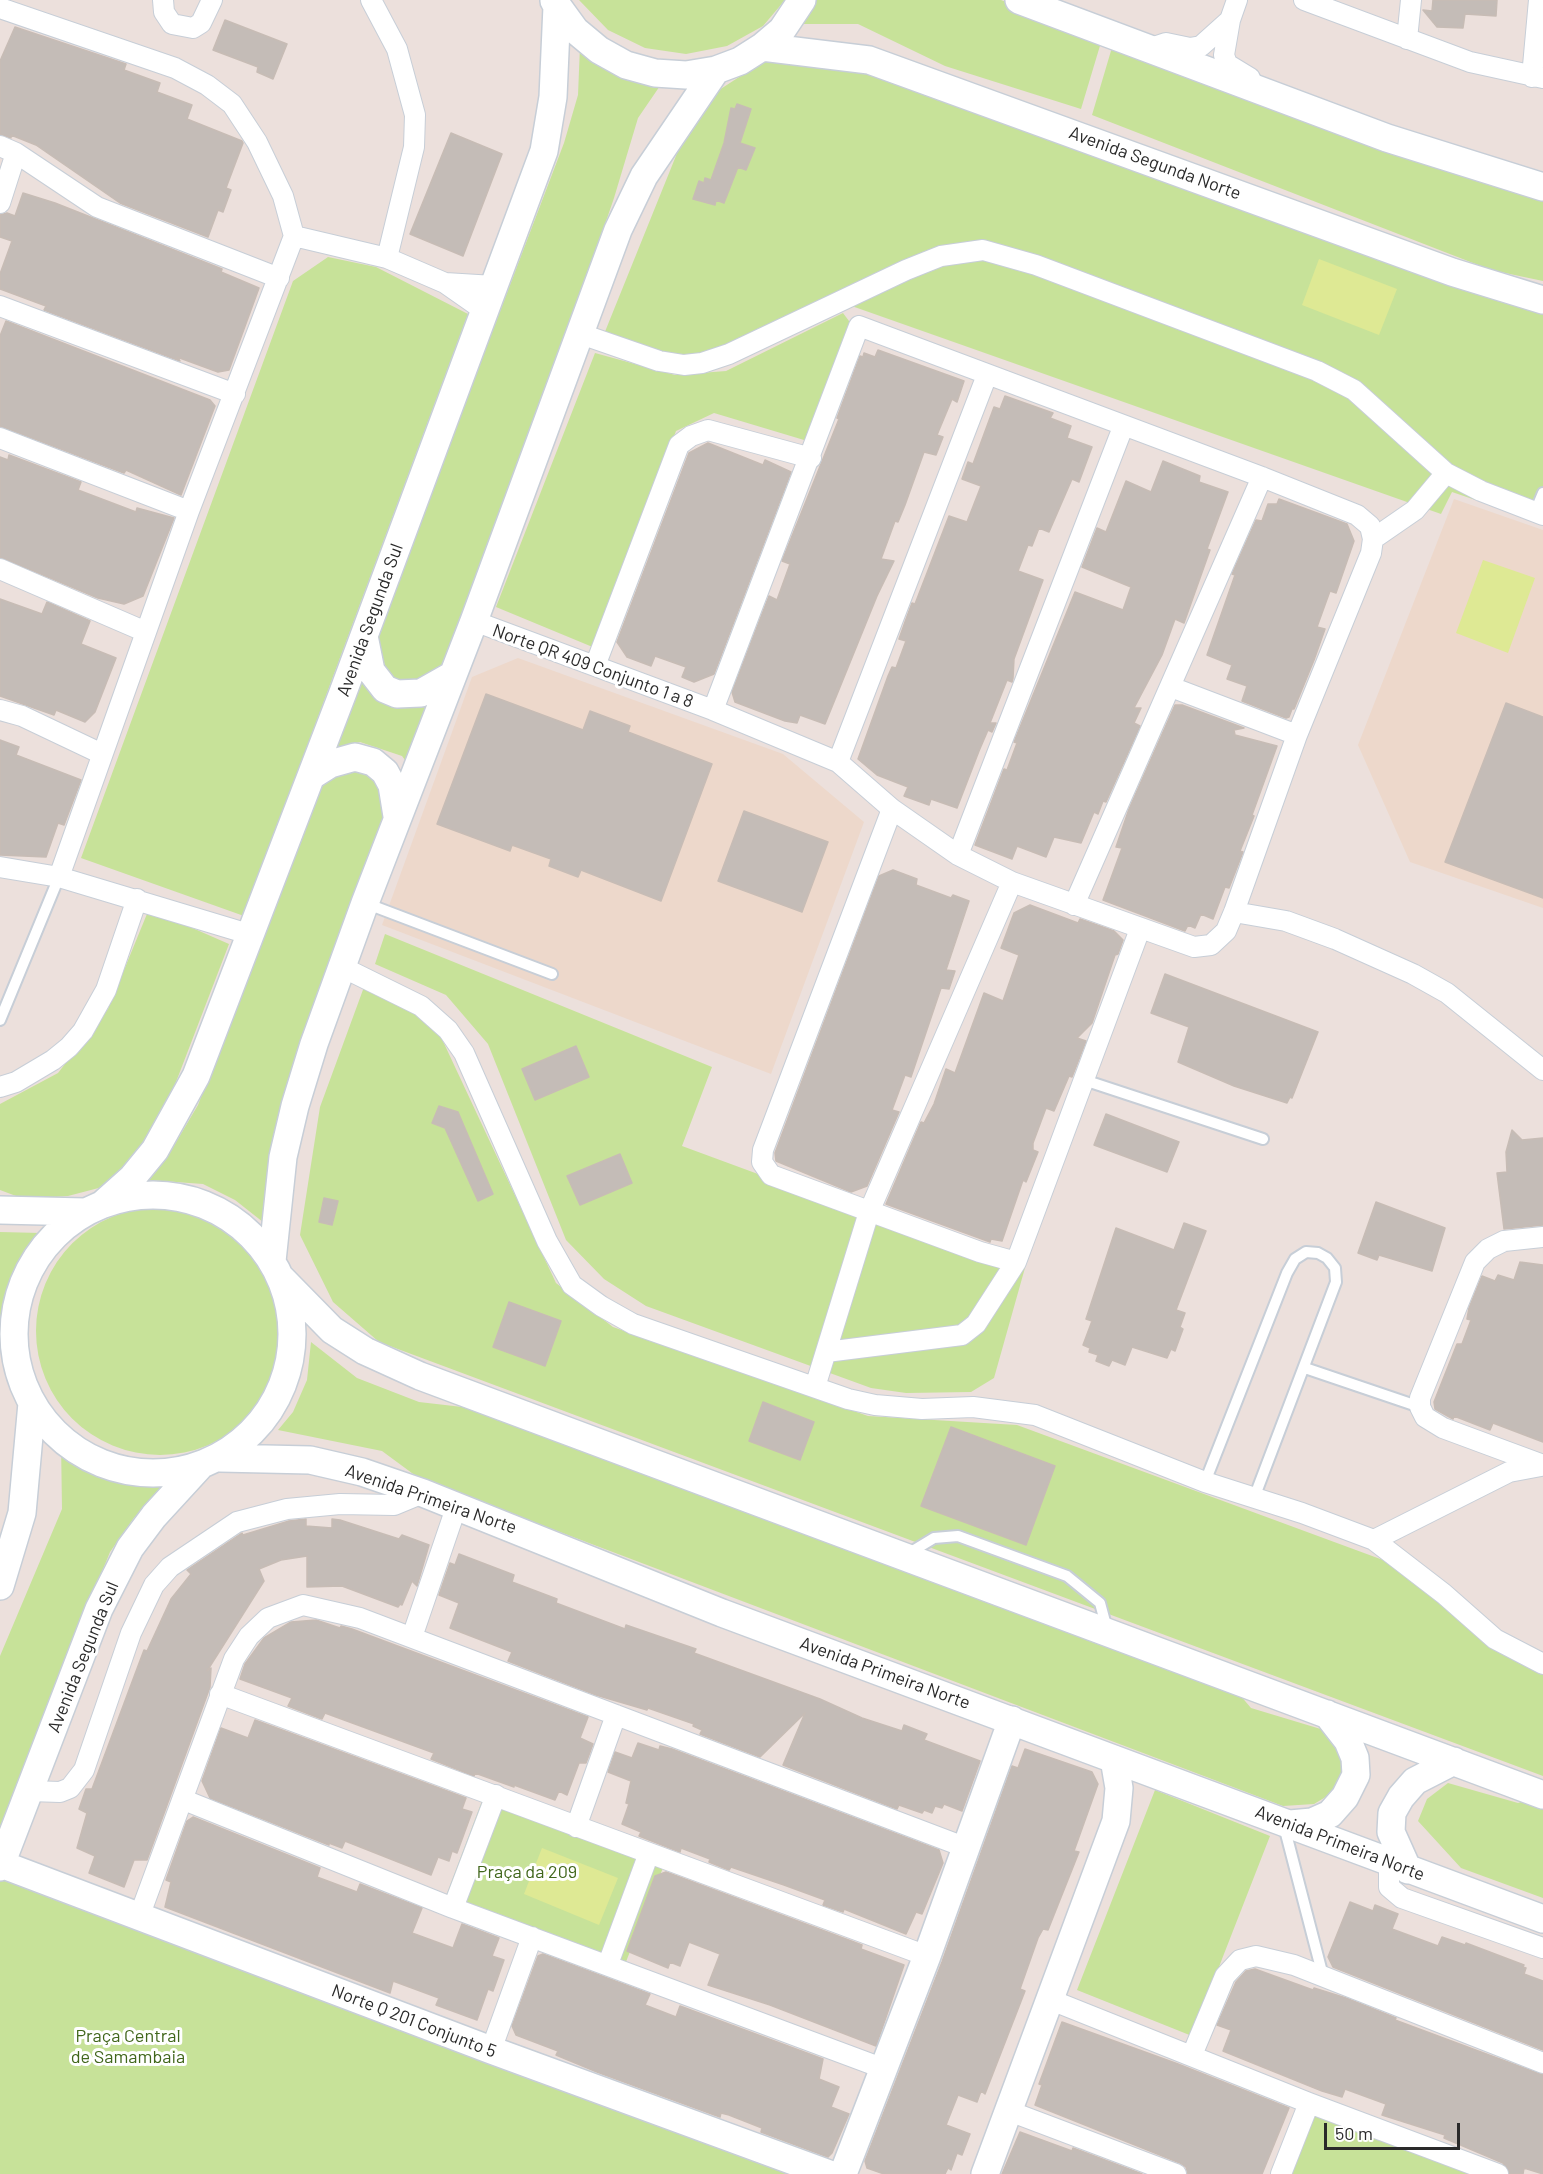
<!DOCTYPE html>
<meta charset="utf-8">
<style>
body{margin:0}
#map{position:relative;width:1543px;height:2174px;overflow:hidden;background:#ece0dc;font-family:Barlow,sans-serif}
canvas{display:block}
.scale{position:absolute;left:1324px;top:2123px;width:136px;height:27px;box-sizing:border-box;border:3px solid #2a2a2a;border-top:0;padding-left:8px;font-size:18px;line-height:21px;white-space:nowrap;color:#2a2a2a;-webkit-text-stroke:4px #fff;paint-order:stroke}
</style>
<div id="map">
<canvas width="1543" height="2174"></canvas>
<div class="scale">50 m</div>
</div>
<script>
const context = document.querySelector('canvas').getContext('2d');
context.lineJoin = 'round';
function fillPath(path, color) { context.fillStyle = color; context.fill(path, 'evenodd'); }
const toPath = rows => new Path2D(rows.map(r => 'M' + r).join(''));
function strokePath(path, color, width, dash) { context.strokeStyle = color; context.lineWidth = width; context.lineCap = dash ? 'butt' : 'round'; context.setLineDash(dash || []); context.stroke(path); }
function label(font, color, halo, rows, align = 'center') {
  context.font = font + ' Barlow,sans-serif'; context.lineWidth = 6; context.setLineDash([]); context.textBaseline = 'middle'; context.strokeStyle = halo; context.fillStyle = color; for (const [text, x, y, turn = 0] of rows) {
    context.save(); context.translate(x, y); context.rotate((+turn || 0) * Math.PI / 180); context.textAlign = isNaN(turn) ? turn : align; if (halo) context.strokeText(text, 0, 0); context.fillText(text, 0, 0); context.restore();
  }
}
const education = toPath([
 [1454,499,1543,530,1543,908,1410,862,1358,745],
 [518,658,783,754,864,822,771,1074,382,925,472,677]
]);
const green = toPath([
 [579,0,785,0,763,26,727,46,686,54,645,48,608,30],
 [816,0,1001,0,1102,39,1081,109,945,66,858,24,798,24],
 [1113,44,1543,193,1543,281,1491,270,1092,115],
 [580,46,664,80,638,118,614,198,453,667,419,686,389,678,376,637,564,143,578,95],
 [773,55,877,61,1543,307,1543,523,1452,492,1441,514,846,304,724,365,598,349,686,131,716,92],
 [328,257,376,267,468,314,244,916,81,858,293,281],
 [843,313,858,333,814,443,714,413,676,431,595,648,496,607,595,353,675,375,726,371],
 [361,665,380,695,444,694,416,775,402,756,360,742,332,749],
 [353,765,390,780,400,801,268,1226,235,1200,203,1184,148,1180,169,1154,198,1105,325,772],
 [149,909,229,944,161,1121,110,1185,68,1196,24,1199,0,1190,0,1104,58,1073,108,1009],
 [385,934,712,1067,682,1146,1002,1264,1032,1243,994,1378,971,1392,906,1393,871,1388,646,1306,604,1279,566,1240,488,1044,446,995,375,964],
 [364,987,414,1010,441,1037,556,1283,613,1327,868,1416,1017,1425,1383,1560,1507,1654,1543,1670,1543,1776,379,1342,333,1302,300,1235,320,1107],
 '36 1331a124 124 0 1 1 248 0a124 124 0 1 1-248 0Z',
 [0,1232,41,1233,8,1291,0,1330],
 [311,1342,357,1378,419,1402,471,1408,1234,1688,1251,1708,1324,1730,1339,1747,1346,1776,1339,1789,1314,1804,1283,1806,420,1479,382,1451,278,1430,293,1412,307,1380],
 [61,1442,69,1451,121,1483,165,1485,134,1518,110,1552,89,1604,0,1853,0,1656,62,1509],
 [1448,1783,1518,1803,1530,1799,1543,1804,1543,1898,1461,1868,1418,1821,1427,1799],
 [488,1785,668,1855,620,1977,440,1912],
 [1155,1790,1270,1836,1192,2036,1077,1990],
 [3,1878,845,2174,0,2174,0,1882],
 [1303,2090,1475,2160,1469,2174,1271,2174]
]);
const pitch = toPath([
 [1319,259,1397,289,1379,335,1302,305],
 [1483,560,1535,578,1508,653,1456,633],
 [542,1848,618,1878,599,1925,524,1894]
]);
const building = toPath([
 [1433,0,1497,0,1496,16,1465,14,1463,28,1437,27,1423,10,1432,11,1433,0],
 [225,20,287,44,273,79,257,72,258,67,213,50,225,20],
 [15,27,126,64,124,70,160,83,157,92,192,105,187,119,242,141,243,143,226,188,231,190,223,212,218,210,208,237,120,203,36,145,11,135,11,138,0,134,0,61,15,27],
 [737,104,751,109,740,143,755,148,746,170,738,167,724,203,716,200,715,205,693,199,699,181,704,183,705,178,711,180,724,143,731,108,735,109,737,104],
 [451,133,502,154,463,256,410,234,451,133],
 [23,193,55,203,222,269,221,272,259,288,229,370,218,372,177,357,180,361,44,310,46,306,0,289,0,274,12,241,0,237,0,215,7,213,15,216,23,193],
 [6,321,210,400,215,406,181,495,126,470,124,473,0,426,0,336,6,321],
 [878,350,964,381,957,402,952,399,937,435,943,437,936,455,924,452,905,505,898,522,895,521,881,559,894,561,877,596,825,724,800,715,797,723,785,721,735,702,732,692,769,596,777,600,790,564,782,561,839,419,837,418,860,356,863,357,864,353,875,357,878,350],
 [1005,396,1053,413,1050,418,1071,426,1067,438,1092,447,1079,482,1072,479,1049,532,1039,528,1032,546,1028,545,1018,571,1043,580,1014,659,1013,678,1012,682,1007,680,990,723,996,723,992,732,988,730,979,751,957,808,931,799,929,805,904,796,908,787,877,775,858,759,888,676,892,667,896,668,906,641,899,639,905,622,912,603,915,604,949,516,967,522,981,486,962,479,968,462,973,464,994,407,1000,409,1005,396],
 [708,443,763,465,765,460,791,472,714,674,694,682,682,677,686,667,655,656,651,666,627,657,617,642,689,453,708,443],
 [9,455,81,482,78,490,136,512,137,508,174,518,143,596,124,604,98,598,0,557,0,457,8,460,9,455],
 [1163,461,1200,476,1199,482,1228,492,1207,549,1210,550,1184,623,1175,619,1162,655,1134,708,1141,708,1134,723,1140,726,1106,802,1103,801,1098,814,1094,812,1081,843,1054,837,1046,857,1017,846,1012,859,975,845,1004,769,1007,770,1017,743,1014,742,1075,592,1123,610,1131,587,1082,567,1097,528,1106,532,1126,481,1151,492,1163,461],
 [1279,499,1347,524,1354,541,1336,593,1330,591,1317,627,1325,629,1314,660,1294,709,1292,709,1289,717,1286,718,1242,701,1247,686,1227,679,1232,665,1207,655,1235,575,1232,574,1256,520,1262,521,1268,504,1277,504,1279,499],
 [0,599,42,614,47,602,90,621,81,644,116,658,95,712,85,722,56,710,54,715,0,696,0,599],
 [486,694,583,730,590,711,630,726,628,732,712,764,661,901,581,870,578,877,549,866,551,859,512,845,510,851,437,824,486,694],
 [1506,703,1543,717,1543,898,1445,862,1506,703],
 [1175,705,1182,705,1244,728,1234,730,1235,735,1277,746,1252,815,1254,816,1240,851,1243,852,1229,888,1225,887,1213,919,1201,914,1195,928,1188,925,1185,931,1103,900,1122,848,1116,847,1129,809,1175,705],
 [0,740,19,747,16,755,81,780,64,825,58,823,46,857,0,855,0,740],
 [744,811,828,842,802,912,718,881,744,811],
 [893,870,917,879,916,885,951,898,953,895,969,901,946,970,955,971,949,989,941,988,911,1077,905,1075,892,1110,899,1112,867,1186,851,1192,776,1161,775,1153,879,876,893,870],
 [1030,905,1078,923,1080,919,1114,931,1123,940,1118,954,1115,955,1092,1023,1077,1038,1086,1041,1072,1077,1069,1076,1054,1111,1046,1108,1033,1143,1033,1150,1038,1152,1026,1182,1023,1180,1002,1241,991,1239,990,1242,886,1204,921,1122,924,1123,934,1104,946,1069,955,1073,984,993,1003,1001,1019,955,1001,948,1014,913,1030,905],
 [1165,974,1318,1032,1292,1098,1290,1097,1287,1103,1234,1086,1178,1062,1189,1027,1151,1013,1165,974],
 [576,1046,589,1077,535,1100,522,1069,576,1046],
 [439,1106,458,1112,493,1194,478,1201,445,1128,432,1123,439,1106],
 [1106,1114,1179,1142,1167,1172,1094,1145,1106,1114],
 [1512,1130,1522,1140,1543,1138,1543,1225,1504,1229,1497,1173,1507,1172,1506,1152,1512,1130],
 [620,1154,632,1183,580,1205,567,1176,620,1154],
 [324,1198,338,1201,332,1225,319,1222,324,1198],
 [1376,1202,1445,1228,1432,1271,1379,1255,1377,1260,1358,1253,1376,1202],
 [1184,1223,1206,1231,1176,1310,1185,1313,1180,1327,1183,1329,1175,1351,1171,1349,1167,1358,1132,1347,1125,1365,1112,1360,1109,1366,1096,1361,1098,1355,1089,1352,1090,1348,1083,1345,1092,1321,1086,1319,1116,1228,1174,1250,1184,1223],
 [1520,1262,1543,1265,1543,1442,1493,1423,1490,1430,1454,1416,1453,1419,1435,1409,1434,1402,1457,1344,1462,1344,1471,1320,1467,1319,1469,1308,1482,1276,1495,1281,1498,1275,1514,1280,1520,1262],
 [509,1302,561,1321,545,1366,493,1347,509,1302],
 [763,1402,814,1422,800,1460,749,1441,763,1402],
 [951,1427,1055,1466,1026,1545,921,1506,951,1427],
 [306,1519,306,1526,332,1528,332,1519,340,1520,399,1539,402,1535,429,1545,417,1586,412,1581,402,1605,400,1604,398,1607,342,1586,307,1587,307,1556,281,1560,259,1569,264,1581,207,1671,211,1668,210,1687,147,1860,134,1860,124,1887,89,1873,95,1856,77,1848,87,1813,79,1809,86,1789,92,1789,144,1650,147,1651,171,1599,191,1574,187,1570,242,1533,243,1535,289,1521,306,1519],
 [459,1554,514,1575,512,1582,557,1599,556,1603,625,1629,626,1625,696,1649,694,1653,820,1699,862,1718,902,1731,904,1725,927,1734,924,1740,980,1761,962,1811,944,1804,942,1808,935,1806,932,1813,924,1810,922,1813,899,1805,897,1809,783,1765,805,1713,760,1757,700,1734,702,1730,693,1726,694,1724,648,1708,647,1710,596,1695,508,1661,512,1652,450,1628,459,1603,439,1595,450,1563,455,1565,459,1554],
 [316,1620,340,1628,341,1626,352,1629,588,1717,580,1738,593,1744,586,1763,579,1763,567,1795,559,1791,555,1800,514,1785,514,1787,475,1773,474,1776,431,1759,434,1753,325,1713,322,1719,288,1706,292,1698,240,1679,245,1664,264,1638,291,1622,316,1620],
 [255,1720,466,1798,462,1809,472,1812,457,1853,452,1851,449,1861,438,1857,431,1875,345,1841,342,1848,329,1843,329,1845,210,1798,202,1781,221,1728,248,1738,255,1720],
 [638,1743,659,1750,660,1746,672,1749,939,1850,943,1863,922,1914,916,1912,906,1934,844,1909,843,1912,823,1905,825,1900,784,1885,731,1867,729,1870,709,1862,710,1859,681,1848,680,1852,639,1836,641,1832,622,1824,629,1804,626,1803,631,1781,608,1772,615,1752,632,1758,638,1743],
 [1025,1749,1092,1772,1098,1784,1074,1851,1079,1852,1048,1930,1043,1929,1038,1938,1020,1989,1025,1991,985,2094,981,2091,977,2102,958,2095,946,2125,970,2134,962,2155,957,2153,951,2170,948,2168,945,2174,884,2174,867,2168,865,2161,942,1962,1012,1766,1018,1768,1025,1749],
 [193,1817,320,1868,317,1877,357,1892,360,1884,422,1908,412,1933,453,1948,462,1924,499,1938,492,1956,504,1960,493,1991,488,1989,477,2020,436,2005,439,1998,393,1981,390,1993,165,1907,171,1882,166,1880,187,1821,193,1817],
 [666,1872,862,1945,861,1949,904,1965,876,2046,770,2005,708,1985,720,1954,689,1942,680,1966,670,1962,668,1968,627,1951,655,1876,666,1872],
 [1350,1902,1373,1911,1375,1905,1398,1914,1392,1929,1438,1946,1442,1937,1465,1945,1466,1943,1524,1965,1523,1967,1526,1968,1524,1974,1543,1981,1543,2050,1333,1967,1328,1957,1350,1902],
 [543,1954,650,1994,645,2005,676,2017,680,2006,823,2059,819,2079,839,2087,831,2107,849,2114,832,2153,828,2157,761,2132,762,2128,729,2115,721,2113,720,2117,597,2072,556,2055,558,2051,516,2035,512,2026,538,1956,543,1954],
 [1255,1969,1313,1990,1314,1988,1346,1998,1396,2018,1395,2020,1543,2075,1543,2174,1524,2168,1523,2174,1510,2174,1503,2163,1444,2138,1445,2135,1382,2115,1386,2104,1345,2089,1342,2097,1322,2091,1223,2051,1231,2030,1217,2025,1236,1982,1246,1971,1255,1969],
 [1062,2022,1178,2064,1289,2108,1262,2174,1188,2174,1186,2167,1180,2163,1035,2105,1042,2085,1039,2084,1062,2022],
 [1020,2132,1072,2151,1073,2148,1142,2174,1002,2174,1020,2132]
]);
const lane = toPath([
 [1535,512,1543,493],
 [365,903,552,974],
 [0,1020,59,877],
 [1084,1080,1263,1139],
 [1305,1368,1420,1407],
 [1205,1482,1287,1273,1295,1259,1306,1252,1318,1253,1327,1258,1335,1268,1336,1282,1254,1498],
 [906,1555,934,1538,958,1536,1067,1576,1100,1603,1107,1629],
 [1284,1826,1323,1976]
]);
const street = toPath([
 [163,0,164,12,172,24,193,28,201,23,212,0],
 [371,0,397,49,415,115,414,147,387,258],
 [1237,0,1230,20,1224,55,1227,64,1250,78],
 [1304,0,1470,62,1543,78],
 [0,8,175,68,207,85,232,104,257,142,283,196,294,236,189,511,59,877],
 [1407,39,1411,0],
 [1157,46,1166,43,1190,48,1201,46,1230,20],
 [1532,77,1539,0],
 [0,146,16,153,97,207,279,278],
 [0,203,16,153],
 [294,236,387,258,445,283,485,311],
 [445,283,494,286],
 [0,306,235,394],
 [859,326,1262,477,1357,515,1370,526,1373,539,1371,553,1297,735,1234,912,1226,931,1211,945,1194,947,1012,882,958,855,892,809,838,762,713,710,859,326],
 [581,334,659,361,684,365,702,363,729,354,906,270,941,256,983,250,1036,265,1317,371,1354,390,1446,473,1481,491,1543,515],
 [0,438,189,511],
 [1373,539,1415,510,1446,473],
 [0,569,146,632],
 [474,621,713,710],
 [595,666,679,445,691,436,708,430,811,458],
 [1171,687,1297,735],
 [0,710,22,716,102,754],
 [838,762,987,375],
 [892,809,763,1150,762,1162,771,1175,980,1252,1016,1262,1140,929],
 [958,855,1123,427],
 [0,867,59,877,252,935],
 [1074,905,1262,477],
 [1234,912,1286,921,1335,939,1413,974,1447,993,1543,1070],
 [342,967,421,1006,448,1030,464,1053,547,1241,572,1285,601,1306,633,1324,848,1399,875,1405,922,1409,973,1407,1035,1415,1205,1482,1302,1513,1374,1540,1444,1594,1495,1639,1543,1664],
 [0,1087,16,1082,53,1060,69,1047,83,1031,106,990,137,899],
 [1543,1237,1504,1241,1488,1249,1475,1262,1420,1398,1420,1407,1425,1417,1443,1428,1543,1465],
 [826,1352,962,1335,976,1324,1016,1262],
 [815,1387,869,1212,1012,882],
 [1374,1540,1509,1472,1541,1466],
 [412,1637,457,1505],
 [220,1694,927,1956],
 [30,1791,60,1792,70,1788,84,1770,131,1633,154,1585,170,1567,237,1522,287,1509,340,1504,394,1505,423,1493],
 [184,1800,453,1908,882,2068],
 [576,1827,616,1715],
 [1389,1863,1389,1887,1402,1898,1543,1948],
 [453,1908,496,1795],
 [139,1917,234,1659,249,1636,268,1618,303,1605,360,1618,967,1848],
 [608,1964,649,1853],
 [1051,2000,1309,2103,1498,2174],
 [491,2050,532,1937],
 [1192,2055,1225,1976,1240,1960,1256,1956,1294,1965,1543,2063],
 [1009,2111,1176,2174],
 [1281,2174,1309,2103]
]);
const secondary = toPath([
 [1019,0,1387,138,1543,187],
 [554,1,575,30,599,50,626,65,655,73,686,75,716,70,740,61,762,47,782,30,802,0],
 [762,47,869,60,1452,272,1543,300],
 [364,636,371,671,385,689,397,694,421,693,451,676],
 [311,776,330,764,355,757,373,762,385,772,392,785,397,816],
 '14 1334a139 139 0 1 1 278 0a139 139 0 1 1-278 0Z',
 [104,1203,132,1178,155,1150,196,1076,342,695,544,151,553,97,557,6],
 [0,1210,85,1212],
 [272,1261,283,1157,295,1106,314,1044,365,903,474,621,618,230,644,176,716,70],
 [281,1278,332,1330,365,1351,420,1376,1543,1795],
 [220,1458,310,1460,362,1472,423,1493,722,1613,1543,1919],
 [0,1586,22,1513,32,1403],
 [1290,1824,1312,1822,1330,1814,1345,1797,1356,1775,1355,1758,1348,1741,1327,1714],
 [1,1864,491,2050,829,2174],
 [0,1867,99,1609,130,1548,154,1516,199,1467],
 [1408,1870,1391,1832,1392,1813,1401,1797,1415,1781,1454,1761],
 [843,2174,927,1956,1012,1720],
 [985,2174,1116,1821,1119,1788,1114,1759]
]);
const streetNames = [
 ["Avenida Segunda Norte",1155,163,20],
 ["Avenida Segunda Sul",370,620,-70],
 ["Norte QR 409 Conjunto 1 a 8",593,666,20],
 ["Avenida Primeira Norte",431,1499,19],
 ["Avenida Segunda Sul",83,1657,-68],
 ["Avenida Primeira Norte",885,1673,20],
 ["Avenida Primeira Norte",1340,1843,21],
 ["Norte Q 201 Conjunto 5",414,2021,21]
];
const parkNames = [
 ["Praça da 209",527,1872],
 ["Praça Central",128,2036],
 ["de Samambaia",128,2057]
];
fillPath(education, '#edd8cb');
fillPath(green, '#c7e299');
fillPath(pitch, '#dee994');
fillPath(building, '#c4bcb7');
strokePath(building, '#c7bcb5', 1.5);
strokePath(lane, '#c7ced7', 14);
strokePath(street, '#c7ced7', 22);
strokePath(secondary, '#c7ced7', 30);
strokePath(lane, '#fff', 10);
strokePath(street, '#fff', 20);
strokePath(secondary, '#fff', 27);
label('18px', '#2a2a2a', '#fff', streetNames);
label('18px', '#40661b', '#fff', parkNames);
</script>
